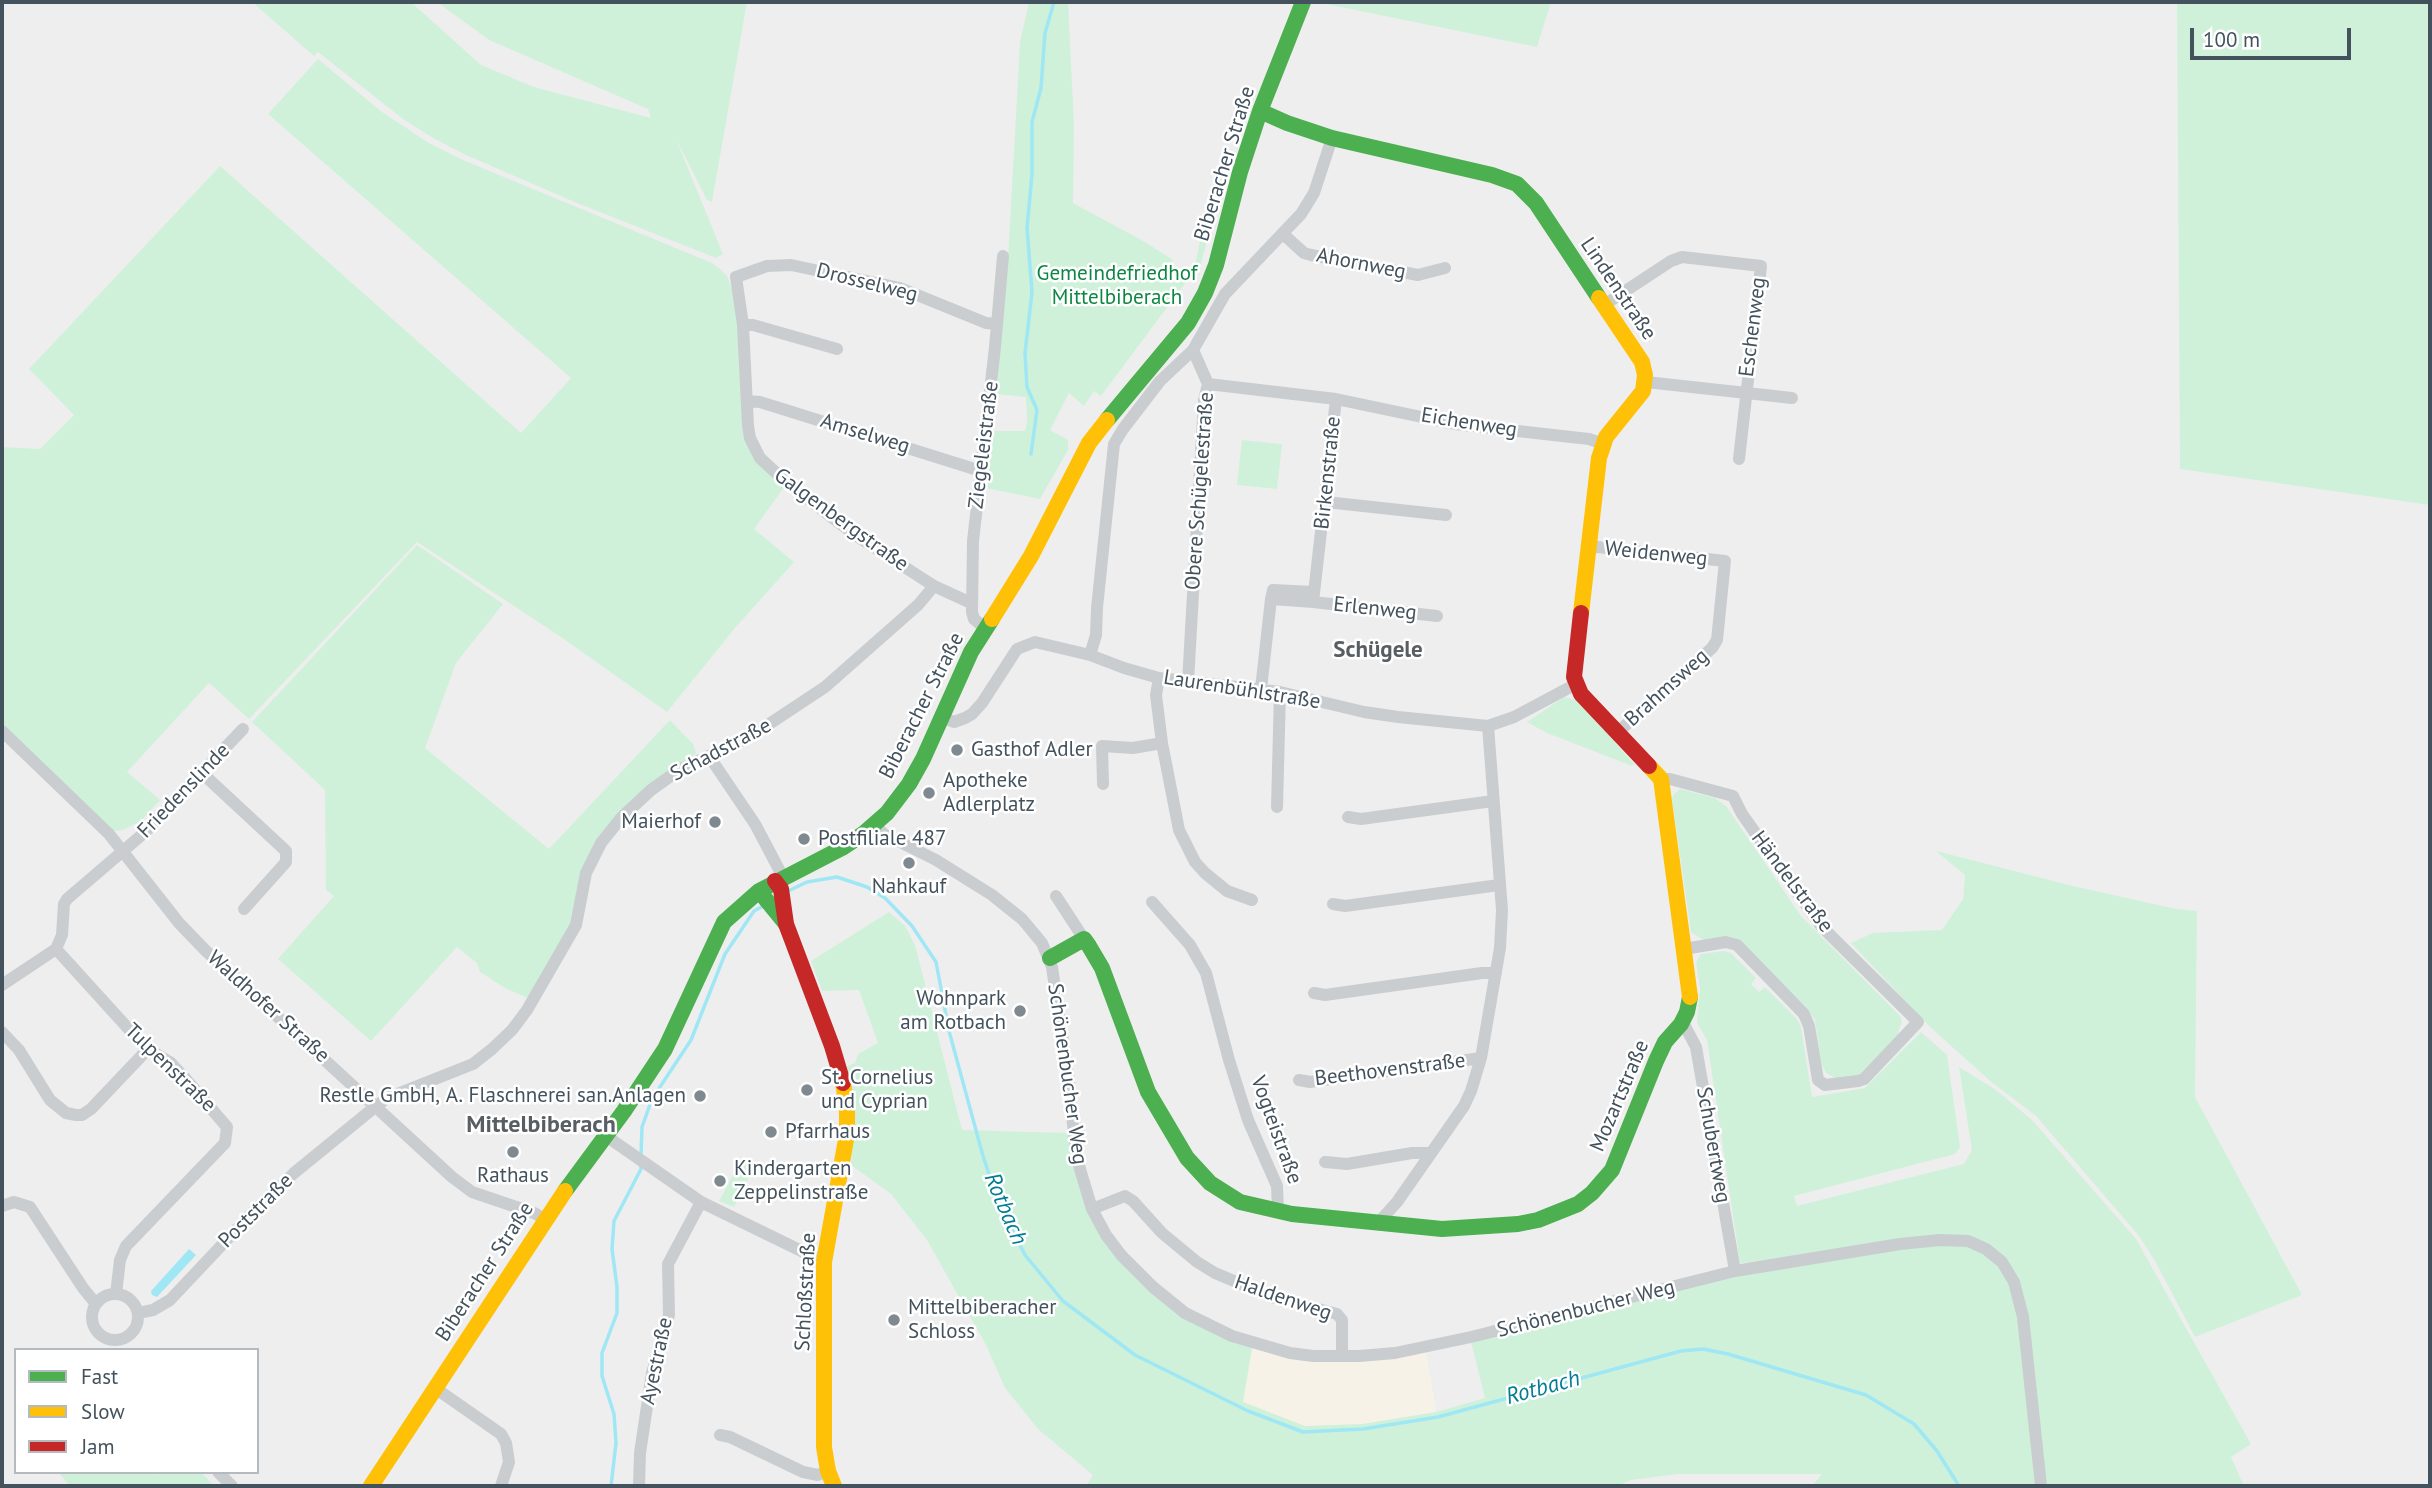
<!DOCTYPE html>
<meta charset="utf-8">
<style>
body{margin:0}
#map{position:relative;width:2432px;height:1488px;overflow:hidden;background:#efeeee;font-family:"PT Sans",sans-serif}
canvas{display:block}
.frame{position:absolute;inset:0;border:4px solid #43525d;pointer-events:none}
.legend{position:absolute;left:14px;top:1348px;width:245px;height:126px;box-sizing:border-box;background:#fff;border:2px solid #b4babe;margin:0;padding:9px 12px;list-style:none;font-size:21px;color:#43525d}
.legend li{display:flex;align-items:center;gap:14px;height:35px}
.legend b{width:35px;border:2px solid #b4babe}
.scale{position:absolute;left:2190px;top:28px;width:161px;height:32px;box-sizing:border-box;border:4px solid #43525d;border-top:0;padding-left:9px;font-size:21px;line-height:24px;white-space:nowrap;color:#43525d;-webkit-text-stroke:5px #fff;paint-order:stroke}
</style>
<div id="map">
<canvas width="2432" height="1488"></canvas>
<div class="frame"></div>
<ul class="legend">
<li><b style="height:9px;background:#4caf50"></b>Fast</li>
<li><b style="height:9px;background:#ffc107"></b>Slow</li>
<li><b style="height:9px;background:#c62828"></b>Jam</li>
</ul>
<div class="scale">100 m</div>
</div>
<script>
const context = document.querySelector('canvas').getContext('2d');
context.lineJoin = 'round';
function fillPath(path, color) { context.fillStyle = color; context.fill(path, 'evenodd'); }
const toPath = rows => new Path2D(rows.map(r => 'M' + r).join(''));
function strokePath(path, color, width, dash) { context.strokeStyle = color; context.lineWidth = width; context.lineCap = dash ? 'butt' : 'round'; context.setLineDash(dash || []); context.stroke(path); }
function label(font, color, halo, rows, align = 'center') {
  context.font = font + ' "PT Sans",sans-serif'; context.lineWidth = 5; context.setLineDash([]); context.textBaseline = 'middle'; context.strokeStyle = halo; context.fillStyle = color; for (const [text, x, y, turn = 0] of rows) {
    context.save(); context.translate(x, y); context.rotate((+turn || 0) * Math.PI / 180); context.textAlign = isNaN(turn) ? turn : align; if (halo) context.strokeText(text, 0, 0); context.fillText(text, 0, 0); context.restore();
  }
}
const commercial = toPath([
 [1252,1348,1289,1358,1426,1350,1436,1412,1363,1424,1305,1426,1243,1402]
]);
const green = toPath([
 [252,2,411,2,481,65,534,87,651,118,648,109,489,40,437,2,747,2,712,202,707,200,676,139,723,254,716,258,577,203,466,155,433,138,403,119,318,52,314,56],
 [1029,2,1068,2,1074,125,1073,203,1145,242,1173,260,1168,268,1186,282,1101,396,1094,391,1084,406,1069,393,1050,430,1068,440,1068,450,1040,499,986,488,991,431,1025,431,1027,422,1026,397,995,394,1008,258,1020,42],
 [1316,2,1551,2,1537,47],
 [2177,2,2430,2,2430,505,2180,469],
 [318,59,382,112,429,143,463,160,712,263,720,269,727,276,732,289,740,327,743,428,785,486,754,529,794,562,735,628,667,712,561,637,417,542,249,719,209,683,127,772,160,800,141,821,123,830,113,831,2,725,2,447,40,449,74,415,29,369,220,166,521,433,571,378,268,114],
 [1211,185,1221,187,1199,271,1194,271],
 [1242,440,1282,444,1277,489,1237,485],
 [417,545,503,604,456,663,425,748,549,849,670,720,693,744,696,753,608,829,573,924,530,999,505,988,480,972,477,963,457,947,371,1041,278,959,334,896,326,890,325,790,252,722],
 [1564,697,1580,701,1615,738,1615,743,1634,764,1632,766,1547,733,1527,722],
 [1680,789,1715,798,1726,806,1801,916,1900,1016,1902,1022,1898,1033,1900,1035,1859,1075,1837,1079,1826,1073,1821,1063,1815,1020,1808,1009,1737,939,1729,936,1704,940,1691,932,1672,799,1674,794],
 [1936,851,2073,886,2176,909,2197,911,2195,1097,2302,1295,2195,1337,2155,1261,2139,1236,2036,1116,1989,1080,1928,1025,1851,943,1873,933,1942,930,1963,899,1965,875],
 [889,912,905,926,915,945,962,1130,1068,1133,1116,1258,1149,1291,1229,1340,1252,1348,1243,1402,1305,1426,1363,1424,1436,1412,1485,1398,1471,1342,1740,1273,1901,1246,1967,1246,1983,1252,1998,1264,2011,1284,2019,1319,2035,1486,1812,1486,1822,1474,1678,1474,1631,1480,1617,1486,1086,1486,1093,1475,1038,1429,1005,1388,986,1345,927,1240,891,1194,851,1165,852,1108,845,1067,855,1063,858,1054,878,1043,859,990,822,991,811,961],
 [1724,951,1731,953,1756,978,1751,984,1759,992,1765,987,1797,1019,1801,1027,1812,1097,1865,1088,1921,1032,1947,1055,1960,1147,1955,1154,1794,1196,1797,1206,1964,1164,1972,1150,1959,1067,1996,1090,2032,1120,2136,1239,2251,1444,2231,1457,2244,1486,2046,1486,2019,1281,1971,1238,1740,1263,1707,1040,1697,1023,1700,989,1696,962,1701,954],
 [748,1160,756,1163,734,1207,719,1201,734,1173],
 [58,1472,156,1472,158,1475,162,1472,201,1472,214,1486,70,1486]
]);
const water = toPath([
 [189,1249,196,1255,157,1297,152,1295,151,1291]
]);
const stream = toPath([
 [1031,454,1037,410,1027,387,1025,353,1032,292,1027,228,1032,174,1032,122,1041,88,1045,33,1054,2],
 [786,892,807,882,837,877,867,887,885,898,912,926,936,962,949,1031,983,1156,998,1201,1025,1255,1063,1301,1135,1355,1248,1411,1303,1432,1363,1429,1438,1417,1681,1351,1703,1349,1728,1354,1866,1395,1914,1424,1937,1451,1959,1486],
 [641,1156,642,1127,652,1099,691,1040,725,954,754,911,765,905],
 [611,1486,616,1443,614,1414,602,1376,602,1353,617,1313,617,1287,612,1249,614,1221,641,1169,641,1164]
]);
const street = toPath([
 [1283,234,1304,253,1311,255,1418,275,1445,268],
 [1604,305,1671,261,1682,257,1761,266,1739,459],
 [743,325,753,325,837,349],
 [1646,382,1792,398],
 [1208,384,1336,399,1313,602,1271,599,1261,689],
 [1336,399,1455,424,1589,439,1603,444],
 [747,401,760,402,981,471],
 [1326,502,1446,515],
 [1588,546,1725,561,1717,640,1712,648,1618,732],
 [1271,599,1273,590,1314,592],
 [1313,602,1437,616],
 [971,603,934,586,855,535,787,483,760,458,750,438,748,426,743,325,736,277,767,266,791,265,900,288,986,323,997,324],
 [985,628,974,619,972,612,973,541,995,347,1003,256],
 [1090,655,1096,635,1097,608,1114,444,1123,429,1160,381,1193,350],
 [1159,678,1156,695,1162,743,1179,830,1195,862,1205,873,1227,891,1252,900],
 [1188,682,1204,400,1208,384,1193,350,1225,294,1301,214,1314,193,1332,138],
 [942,717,954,722,965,718,972,714,982,703,1017,649,1035,642,1090,655,1124,668,1159,678,1280,692,1364,712,1398,717,1488,726,1514,717,1576,684],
 [2,731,109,834,179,923,205,950,452,1177,472,1192,534,1213,545,1219],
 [709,756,755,824,783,877],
 [202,773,286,851,286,862,244,909],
 [1661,779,1670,779,1733,796,1742,814,1821,926,1918,1022,1864,1079,1858,1081,1825,1085,1818,1080,1809,1026,1804,1014,1737,945,1726,942,1684,949],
 [1103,784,1102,746,1133,748,1162,743],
 [1277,807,1280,692],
 [1348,817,1361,819,1493,801],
 [874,825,884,834,936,860,992,895,1022,919,1042,943,1052,967,1069,1082,1075,1146,1080,1169,1092,1209,1106,1235,1121,1255,1153,1287,1185,1313,1232,1336,1290,1353,1313,1356,1359,1356,1395,1353,1471,1337,1735,1271,1900,1244,1940,1240,1968,1241,1986,1249,2002,1262,2014,1282,2023,1317,2041,1486],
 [1056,896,1084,939],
 [1152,902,1190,945,1206,973,1229,1060,1248,1120,1277,1186,1278,1211],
 [1333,904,1345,906,1499,885],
 [56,949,135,1036,148,1049,171,1063,184,1077,227,1127,225,1143,126,1246,120,1260,116,1294],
 [2,985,56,949,62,935,64,904,67,899,144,833,243,729],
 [1314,993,1325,995,1482,973,1496,973],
 [1681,1024,1686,1028,1696,1047,1735,1271],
 [2,1032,19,1050,50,1100,66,1113,76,1115,82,1115,91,1109,148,1049],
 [1299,1080,1310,1082,1481,1058],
 [606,1136,701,1202,824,1262],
 [1325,1162,1347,1164,1412,1153,1431,1153],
 [2,1206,14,1202,30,1207,83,1288,96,1304],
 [1092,1209,1125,1196,1133,1201,1162,1233,1197,1262,1215,1273,1272,1297,1337,1314,1342,1320,1342,1356],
 [1379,1222,1397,1202,1464,1106,1471,1091,1481,1058,1500,948,1502,910,1488,726],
 '92 1317a23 23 0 1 1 46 0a23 23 0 1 1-46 0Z',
 [138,1313,153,1310,170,1300,253,1212,294,1173,375,1107,387,1098,473,1064,492,1049,512,1030,527,1010,576,925,586,873,601,843,621,818,651,790,679,770,751,736,825,687,918,605,934,586],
 [435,1388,501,1434,506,1443,509,1462,501,1486],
 [720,1435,730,1437,803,1472,818,1475,828,1471],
 [218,1472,232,1486],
 [639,1486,640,1453,652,1373,669,1315,668,1264,701,1202]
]);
const fast = toPath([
 [1260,111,1287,123,1332,138,1492,175,1517,184,1536,203,1599,298],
 [1107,420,1188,323,1205,293,1216,265,1240,172,1260,111,1303,2],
 [759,891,786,924],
 [1050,958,1084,939,1089,946,1102,968,1148,1092,1187,1158,1210,1183,1240,1202,1292,1214,1442,1229,1518,1224,1538,1220,1578,1204,1592,1193,1612,1170,1656,1061,1665,1042,1681,1024,1687,1012,1690,997],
 [565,1191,624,1111,665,1049,724,922,759,891,842,848,863,834,887,813,909,784,923,759,971,652,992,619]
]);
const slow = toPath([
 [1581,613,1599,458,1606,437,1643,391,1645,375,1642,362,1599,298],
 [992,619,1031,556,1089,443,1107,420],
 [1649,766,1661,779,1690,997],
 [371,1486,565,1191],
 [834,1486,828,1471,824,1447,824,1262,847,1134,847,1108,843,1083]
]);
const jam = toPath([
 [1581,613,1574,677,1581,694,1649,766],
 [775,881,781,889,786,924,832,1046,843,1083]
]);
const markers = [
 [957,750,7,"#7f8990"],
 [929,793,7,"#7f8990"],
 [715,822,7,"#7f8990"],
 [804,839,7,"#7f8990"],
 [909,863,7,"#7f8990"],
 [1020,1011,7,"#7f8990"],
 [807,1090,7,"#7f8990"],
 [700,1096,7,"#7f8990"],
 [771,1132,7,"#7f8990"],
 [513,1152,7,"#7f8990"],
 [720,1181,7,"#7f8990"],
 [894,1320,7,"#7f8990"]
];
const streetNames = [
 ["Biberacher Straße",1225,164,-73],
 ["Ahornweg",1361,264,11],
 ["Drosselweg",867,283,14],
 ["Lindenstraße",1618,289,56],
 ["Eschenweg",1753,327,-83],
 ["Eichenweg",1469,423,9],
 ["Amselweg",865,434,17],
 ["Ziegeleistraße",984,445,-83],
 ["Birkenstraße",1328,473,-84],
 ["Obere Schügelestraße",1200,491,-86],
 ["Galgenbergstraße",841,520,36],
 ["Weidenweg",1656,554,6],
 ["Erlenweg",1375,609,6],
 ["Brahmsweg",1667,688,-42],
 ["Laurenbühlstraße",1242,690,9],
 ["Biberacher Straße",922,706,-63],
 ["Schadstraße",721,750,-28],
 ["Friedenslinde",184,791,-46],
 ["Händelstraße",1792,882,53],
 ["Waldhofer Straße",268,1007,42],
 ["Tulpenstraße",170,1068,44],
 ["Beethovenstraße",1390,1070,-7],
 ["Schönenbucher Weg",1067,1074,82],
 ["Mozartstraße",1620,1096,-67],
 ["Vogteistraße",1276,1130,70],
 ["Schubertweg",1713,1145,80],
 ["Poststraße",256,1211,-45],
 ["Biberacher Straße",485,1272,-57],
 ["Schloßstraße",806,1292,-87],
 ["Haldenweg",1283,1298,19],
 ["Schönenbucher Weg",1586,1309,-14],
 ["Ayestraße",657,1361,-78]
];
const parkNames = [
 ["Gemeindefriedhof",1117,274],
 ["Mittelbiberach",1117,298]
];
const poiNames = [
 ["Gasthof Adler",971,750],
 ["Apotheke",943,781],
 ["Adlerplatz",943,805],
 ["Maierhof",701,822,"right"],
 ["Postfiliale 487",818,839],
 ["Nahkauf",909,887,"center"],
 ["Wohnpark",1006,999,"right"],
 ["am Rotbach",1006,1023,"right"],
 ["St. Cornelius",821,1078],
 ["und Cyprian",821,1102],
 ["Restle GmbH, A. Flaschnerei san.Anlagen",686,1096,"right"],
 ["Pfarrhaus",785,1132],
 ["Kindergarten",734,1169],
 ["Zeppelinstraße",734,1193],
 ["Rathaus",513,1176,"center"],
 ["Mittelbiberacher",908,1308],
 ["Schloss",908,1332]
];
const neighbourhoodNames = [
 ["Schügele",1378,650]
];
const waterNames = [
 ["Rotbach",1005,1209,67],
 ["Rotbach",1543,1388,-15]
];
const quarterNames = [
 ["Mittelbiberach",541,1125]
];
fillPath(commercial, '#f7f2e8');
fillPath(green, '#cff1da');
fillPath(water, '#9fe7f4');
strokePath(stream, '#9fe7f4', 3.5);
strokePath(street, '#cacdcf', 12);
strokePath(fast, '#4caf50', 16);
strokePath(slow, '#ffc107', 16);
strokePath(jam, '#c62828', 16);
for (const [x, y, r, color] of markers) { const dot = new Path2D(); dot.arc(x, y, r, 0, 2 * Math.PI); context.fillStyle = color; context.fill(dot); strokePath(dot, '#fff', 2.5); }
label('21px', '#43525d', '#fff', streetNames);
label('21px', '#0c8642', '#fff', parkNames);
label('21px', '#43525d', '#fff', poiNames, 'left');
label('bold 23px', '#595e63', '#fff', neighbourhoodNames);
label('italic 23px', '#037d93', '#fff', waterNames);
label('bold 24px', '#595e63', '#fff', quarterNames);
</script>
